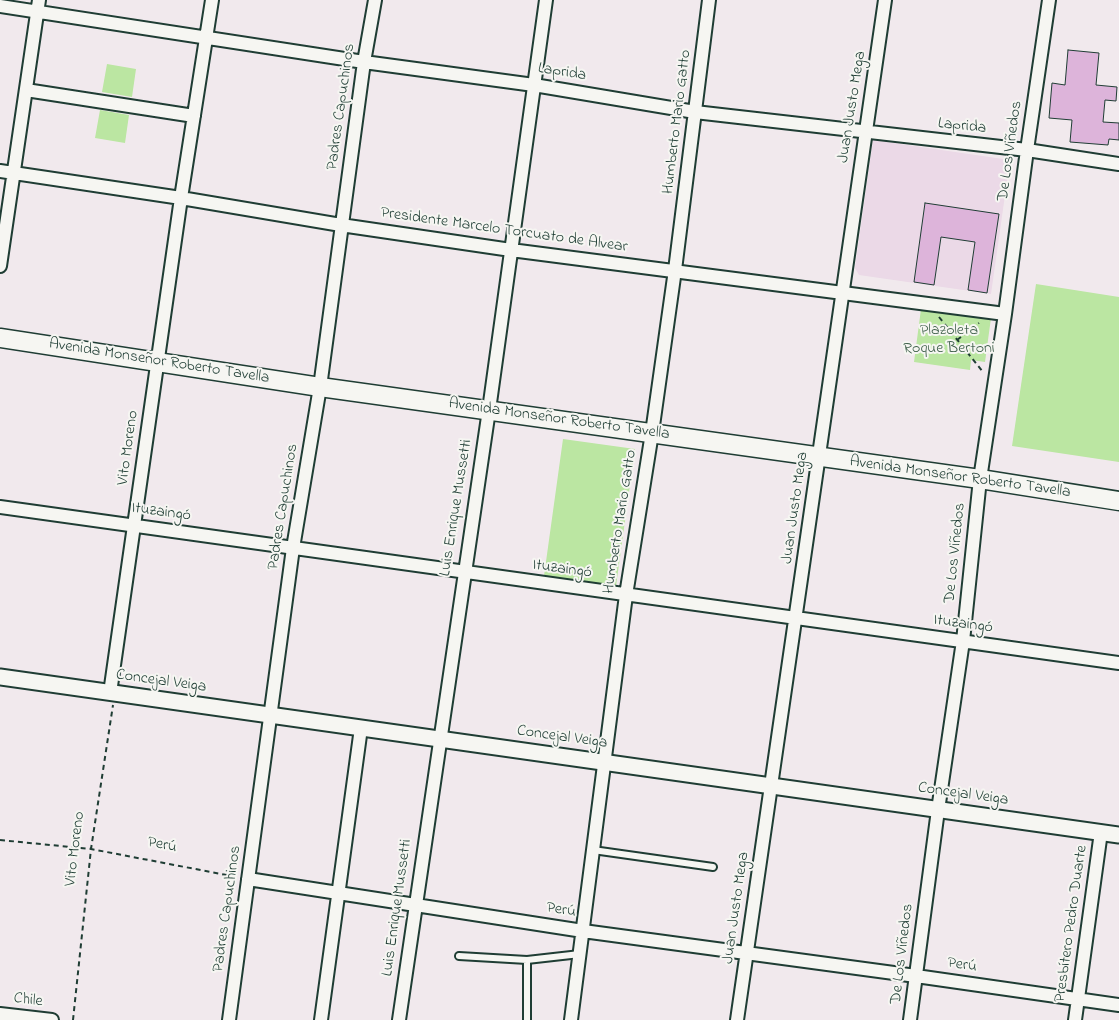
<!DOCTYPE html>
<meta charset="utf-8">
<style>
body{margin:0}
canvas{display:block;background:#f1e9ed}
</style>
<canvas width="1119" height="1020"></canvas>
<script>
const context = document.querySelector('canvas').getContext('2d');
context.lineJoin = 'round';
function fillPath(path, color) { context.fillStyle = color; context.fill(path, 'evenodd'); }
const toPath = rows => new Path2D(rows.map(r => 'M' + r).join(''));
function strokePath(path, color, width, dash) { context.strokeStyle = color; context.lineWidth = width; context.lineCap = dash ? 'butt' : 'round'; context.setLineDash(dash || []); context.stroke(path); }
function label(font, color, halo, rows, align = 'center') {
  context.font = font + ' "Indie Flower",sans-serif'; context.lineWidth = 4; context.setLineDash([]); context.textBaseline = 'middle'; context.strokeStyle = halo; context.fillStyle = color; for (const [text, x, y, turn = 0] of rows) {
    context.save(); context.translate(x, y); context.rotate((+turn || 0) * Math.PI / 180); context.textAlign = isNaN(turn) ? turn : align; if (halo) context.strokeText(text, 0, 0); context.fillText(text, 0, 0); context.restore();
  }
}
const built = toPath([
 [873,140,1010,160,991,294,859,275,855,268]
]);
const green = toPath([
 [107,64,136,69,132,97,102,92],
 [100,110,129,115,125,143,95,138],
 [1036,284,1119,297,1119,462,1012,446],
 [921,309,991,318,985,362,971,360,970,370,914,362],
 [563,439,635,449,616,586,544,576]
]);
const building = toPath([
 [1068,50,1099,53,1096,85,1117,87,1116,101,1105,100,1103,122,1119,123,1119,140,1109,139,1108,145,1070,142,1072,120,1049,118,1052,83,1065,85,1068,50],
 [925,203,999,214,987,293,968,290,975,242,941,237,934,285,914,282,925,203]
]);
const path = toPath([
 [939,317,983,372],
 [957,340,979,323],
 [0,840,91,849,237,877],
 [73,1020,91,849,113,705]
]);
const service = toPath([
 [593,850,713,867],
 [459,956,527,960,580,954],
 [527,960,527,1020]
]);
const minor = toPath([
 [0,6,364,62,534,85,695,112,1027,150,1119,164],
 [26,90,194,116],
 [0,171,181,198,341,225,511,250,1005,314],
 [0,266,39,0],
 [0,507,1119,663],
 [110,693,181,198,212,0],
 [248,879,583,931,916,976,1119,1005],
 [0,1014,52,1020],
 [229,1020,293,548,320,387,364,62,375,0],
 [321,1020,361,728],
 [399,1020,489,410,546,0],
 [571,1020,626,595,652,433,675,270,709,0],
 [737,1020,885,0],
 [910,1020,938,810,963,641,980,479,1005,314,1027,150,1049,0],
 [1075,1020,1101,832]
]);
const tertiary = toPath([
 [0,677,1119,835]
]);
const secondary = toPath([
 [0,338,320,387,980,479,1119,501]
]);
const streetNames = [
 ["Laprida",562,73,9],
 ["Padres Capuchinos",342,107,-82],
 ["Juan Justo Mega",853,107,-81],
 ["Humberto Mario Gatto",678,122,-83],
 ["Laprida",962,127,6],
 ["De Los Viñedos",1011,151,-82],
 ["Presidente Marcelo Torcuato de Alvear",504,231,8],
 ["Avenida Monseñor Roberto Tavella",159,362,9],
 ["Avenida Monseñor Roberto Tavella",559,420,8],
 ["Vito Moreno",129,448,-82],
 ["Avenida Monseñor Roberto Tavella",960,478,8],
 ["Padres Capuchinos",284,507,-81],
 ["Luis Enrique Mussetti",457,508,-81],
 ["Juan Justo Mega",796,508,-82],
 ["Ituzaingó",161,513,8],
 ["Humberto Mario Gatto",621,522,-81],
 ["De Los Viñedos",956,553,-84],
 ["Ituzaingó",562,570,8],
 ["Ituzaingó",963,625,8],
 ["Concejal Veiga",161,682,8],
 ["Concejal Veiga",562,738,8],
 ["Concejal Veiga",963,795,8],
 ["Perú",162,846,11],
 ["Vito Moreno",76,849,-83],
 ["Luis Enrique Mussetti",398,908,-82],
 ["Juan Justo Mega",737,908,-82],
 ["Padres Capuchinos",228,909,-82],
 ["Perú",561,911,9],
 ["Presbítero Pedro Duarte",1072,924,-82],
 ["De Los Viñedos",903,954,-83],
 ["Perú",962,966,8],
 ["Chile",28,1001,7]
];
const parkNames = [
 ["Plazoleta",949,331],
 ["Roque Bertoni",949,349]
];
fillPath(built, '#ebd9e7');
fillPath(green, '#bbe6a2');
fillPath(building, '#ddb4da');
strokePath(building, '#1f3d34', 1);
strokePath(service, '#1f3d34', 10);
strokePath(minor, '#1f3d34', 16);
strokePath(tertiary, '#1f3d34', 19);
strokePath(secondary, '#1f3d34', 21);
strokePath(path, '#1f3d34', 2, [5, 4]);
strokePath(service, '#f6f6f2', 6);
strokePath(minor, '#f6f6f2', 12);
strokePath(tertiary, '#f6f6f2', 15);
strokePath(secondary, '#f6f6f2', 18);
label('16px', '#1f3d34', '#f6f6f2', streetNames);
label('16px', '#3e5f4a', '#f6f6f2', parkNames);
</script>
